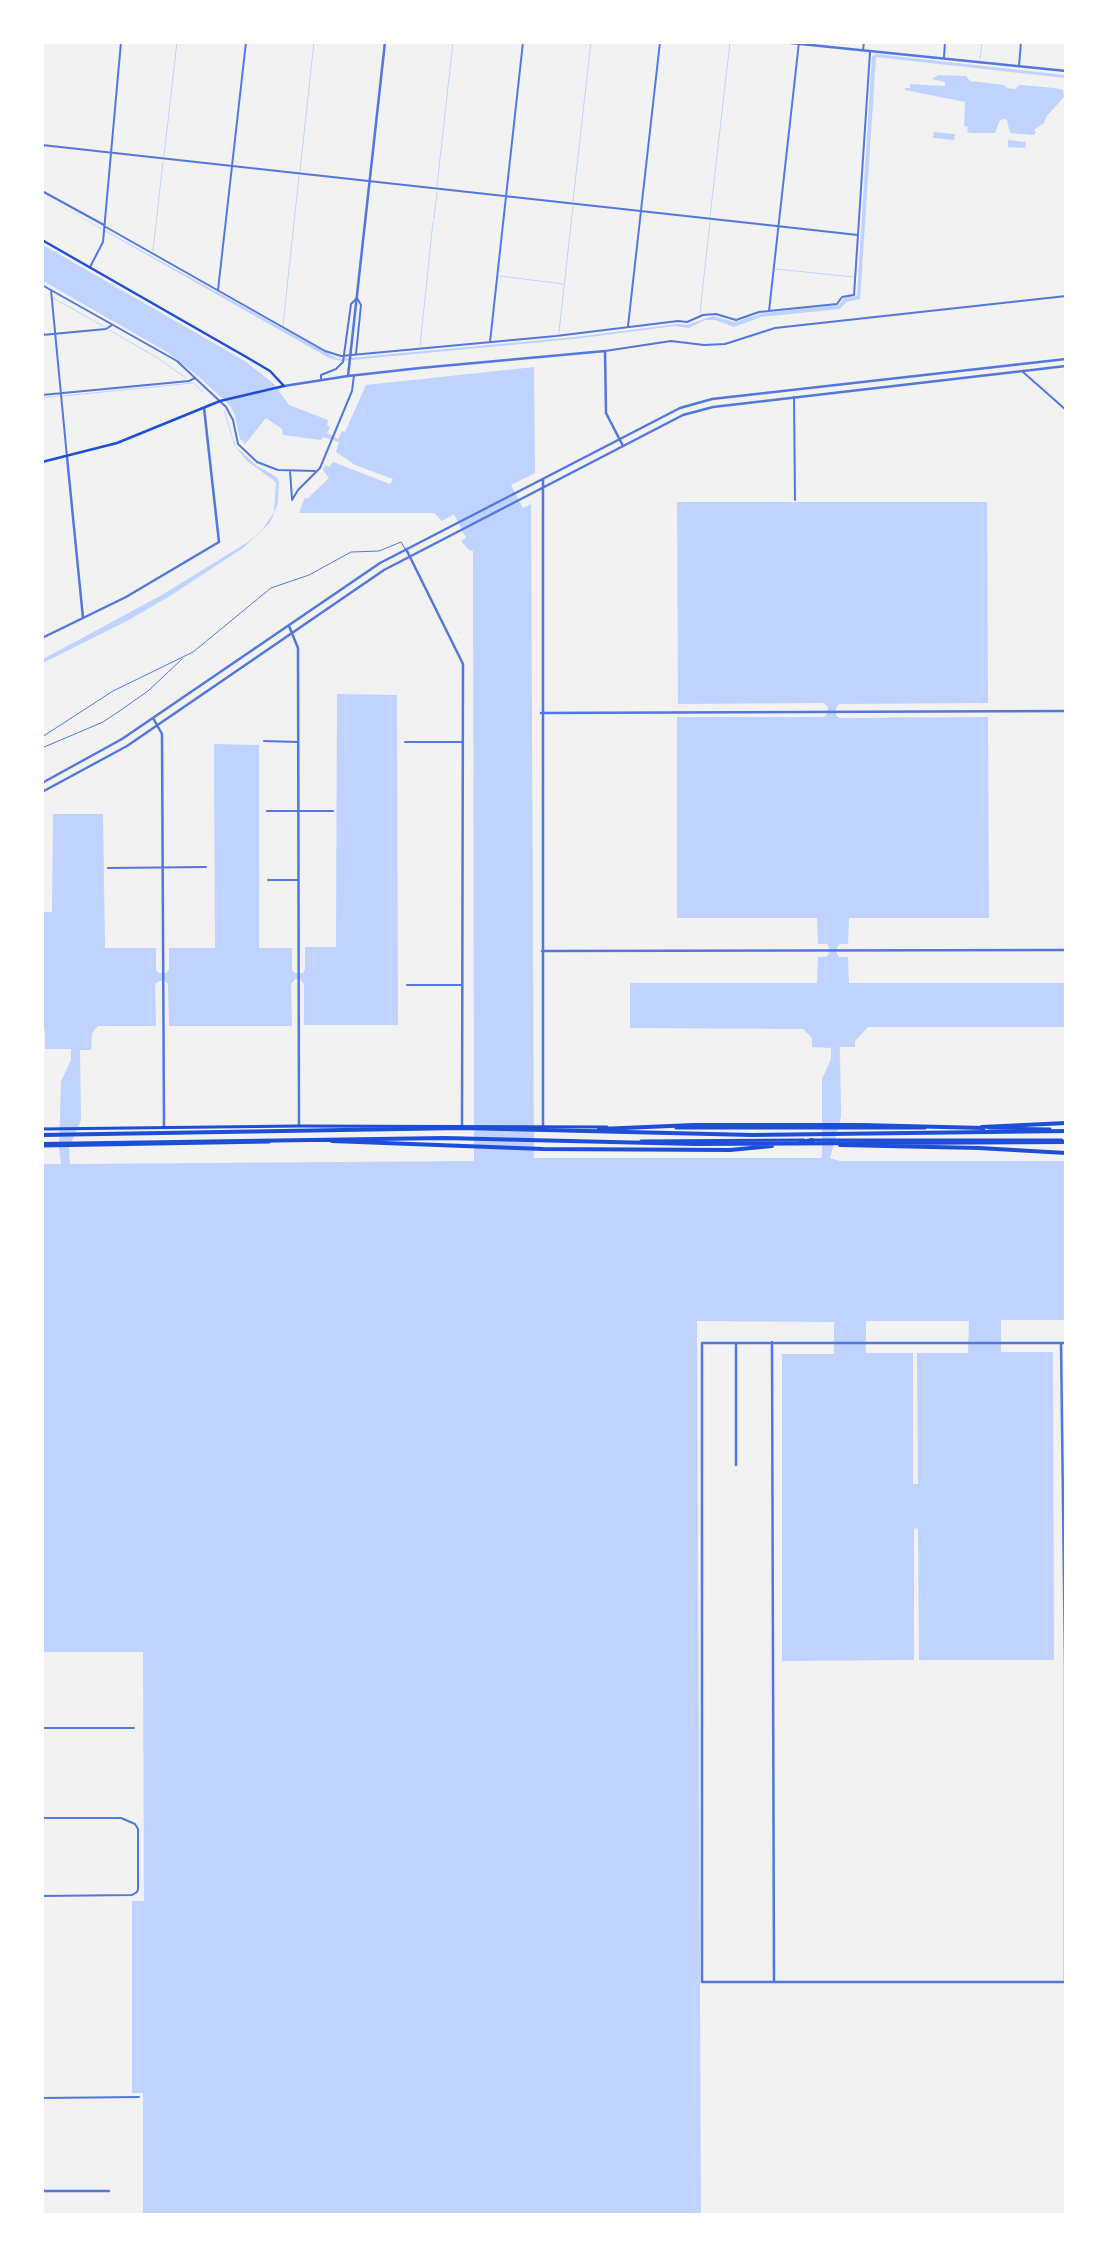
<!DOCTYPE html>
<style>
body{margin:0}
#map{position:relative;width:1108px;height:2257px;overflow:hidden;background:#f2f2f2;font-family:Mulish,sans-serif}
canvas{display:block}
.frame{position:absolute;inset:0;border:44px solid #fff;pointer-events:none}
</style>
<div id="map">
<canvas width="1108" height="2257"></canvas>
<div class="frame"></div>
</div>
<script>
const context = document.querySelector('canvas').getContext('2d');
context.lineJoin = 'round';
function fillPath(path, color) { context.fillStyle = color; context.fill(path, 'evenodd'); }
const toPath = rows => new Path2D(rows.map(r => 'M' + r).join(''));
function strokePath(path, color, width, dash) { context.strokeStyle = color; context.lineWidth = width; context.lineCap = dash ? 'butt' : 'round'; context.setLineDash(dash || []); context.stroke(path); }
const water = toPath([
 [876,54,1065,75,1065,78,876,57,860,299,846,302,840,309,761,317,734,327,715,320,705,320,689,328,675,326,574,339,341,361,329,358,43,196,338,359,575,337,678,324,687,325,713,316,735,322,764,313,839,305,844,298,857,296,872,56],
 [938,75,966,76,970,81,1004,85,1007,88,1015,89,1020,85,1055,88,1063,90,1064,97,1046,117,1044,123,1034,130,1036,132,1034,135,1010,133,1007,120,1004,119,1000,120,995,133,971,133,967,132,968,127,964,126,965,102,905,90,905,88,910,88,910,84,945,86,945,82,932,79],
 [934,132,955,134,954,140,933,138],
 [1008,140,1026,142,1025,148,1008,147],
 [43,245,245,361,274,384,289,405,328,420,327,425,330,427,327,433,338,439,342,431,345,432,366,385,534,367,535,473,511,485,523,508,531,504,534,1158,822,1158,822,1079,831,1059,831,1048,812,1047,812,1038,803,1029,630,1028,630,983,817,983,818,957,826,957,829,954,829,947,827,944,818,944,817,918,677,918,677,717,824,717,827,714,828,707,824,703,678,704,677,502,987,502,988,703,839,704,836,708,836,715,839,718,988,717,989,918,849,918,848,944,840,944,837,947,837,954,839,957,848,957,849,983,1065,983,1065,1027,868,1027,855,1041,855,1047,840,1047,841,1117,830,1158,840,1161,1065,1161,1065,1320,1001,1320,1001,1352,1053,1352,1054,1660,919,1660,918,1528,914,1529,914,1660,782,1661,782,1354,834,1354,834,1322,697,1321,701,2214,143,2214,143,2093,132,2093,132,1901,144,1901,143,1652,43,1652,42,1164,61,1164,59,1148,61,1081,71,1060,71,1049,45,1049,45,1030,43,1029,43,912,52,912,53,814,103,814,105,948,156,948,156,970,159,973,166,973,169,970,169,948,215,948,214,744,259,745,259,948,292,948,292,970,295,973,303,973,305,969,305,947,336,947,337,694,397,695,398,1025,304,1025,304,984,300,979,295,979,291,984,292,1026,169,1026,168,984,165,981,159,981,155,984,156,1026,98,1026,92,1033,91,1050,80,1050,81,1120,69,1148,70,1164,474,1161,473,551,469,550,461,541,466,538,454,514,442,521,434,513,299,513,305,497,307,499,329,478,323,470,325,465,329,467,333,462,390,484,393,479,355,465,336,452,339,442,323,437,321,440,283,435,282,429,266,418,245,444,240,439,235,416,230,405,199,377,167,352,43,281],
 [866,1321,969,1321,968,1353,917,1353,918,1484,913,1484,913,1353,866,1353],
 [235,446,257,466,277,477,279,482,278,503,270,523,243,548,170,596,127,621,43,663,43,659,160,596,248,542,262,530,274,512,276,482,247,461]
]);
const stream = toPath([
 [980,59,982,42],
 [164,156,177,42],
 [300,171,314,42],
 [437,186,453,42],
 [573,201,591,42],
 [710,217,730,42],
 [434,219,437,192],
 [153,251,163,162],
 [776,269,854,277],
 [500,276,563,284],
 [53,298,105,327],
 [700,313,710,222],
 [283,325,299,176],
 [109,330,158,358,186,378],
 [559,332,573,206],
 [420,346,433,222],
 [63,396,193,383,203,392],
 [42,398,59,396],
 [224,410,235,446]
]);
const service = toPath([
 [42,737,113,691,193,652,271,588,309,575,351,552,379,551,401,542,405,549],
 [42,748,103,722,118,712,148,691,182,659]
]);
const minor = toPath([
 [863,50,864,42],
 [944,57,945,42],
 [1019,66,1021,42],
 [42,145,858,235],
 [42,191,104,225],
 [104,226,325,351,341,356,556,336,678,321,687,322,703,315,716,314,736,320,759,312,837,304,842,297,854,295,870,52],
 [90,267,103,242,121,42],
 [42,285,177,361,226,407,233,420,238,444,257,462,278,470,315,471],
 [51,290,67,457],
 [218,290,246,42],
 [769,311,799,42],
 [628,326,660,42],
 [42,335,106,329,112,325],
 [490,342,523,42],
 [605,351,671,341,704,345,725,344,775,328,1066,296],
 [1023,372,1066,410],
 [321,380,321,375,336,369,343,362,351,304,357,298,361,305,356,354],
 [42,395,189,381,195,378],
 [794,397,795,500],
 [290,471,292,499],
 [292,500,298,490,320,468,352,391,354,375],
 [264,741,298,742],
 [405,742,463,742],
 [267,811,333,811],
 [108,868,206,867],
 [268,880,298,880],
 [407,985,462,985],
 [42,1728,134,1728],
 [42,1818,121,1818,135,1824,138,1829,138,1889,137,1892,132,1895,42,1896],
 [42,2098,139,2097]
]);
const tertiary = toPath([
 [781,42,1066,71],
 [348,376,385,42],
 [284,386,348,376,420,368,605,351,606,413,623,446],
 [67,457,83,618],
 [543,480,543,1126],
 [406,549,463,664,462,1126],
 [289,626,298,648,299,1126],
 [42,638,126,597,219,542,204,408],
 [541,713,1066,711],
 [153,718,162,734,164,1127],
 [42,783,122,739,380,563,680,408,712,399,1066,359],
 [42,792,127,746,384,570,683,415,713,407,1066,366],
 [542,951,1066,950],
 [772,1342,774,1982],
 [736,1343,736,1465],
 [1061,1343,1065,1663,1065,1982],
 [1066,1343,702,1343,702,1982,1066,1982],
 [42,2191,109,2191]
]);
const secondary = toPath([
 [42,240,248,358,270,371,284,386,220,401,117,443,42,462]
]);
const primary = toPath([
 [676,1128,925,1128],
 [989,1128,1050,1129],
 [42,1129,299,1126,607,1127],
 [811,1140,1062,1140],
 [641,1141,804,1140],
 [42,1146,269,1142]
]);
const motorway = toPath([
 [982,1127,1066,1123],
 [599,1129,694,1125,861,1125,984,1128],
 [42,1135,462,1128,752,1135,1066,1131],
 [332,1141,543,1149,730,1150,772,1146],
 [801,1142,812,1140],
 [42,1144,444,1138,695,1144,1066,1142],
 [840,1145,979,1148,1066,1153]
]);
fillPath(water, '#bfd3fe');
strokePath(stream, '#bfd3fe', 1);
strokePath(service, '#5277de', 1);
strokePath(minor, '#5277de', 2);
strokePath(tertiary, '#5277de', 2.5);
strokePath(secondary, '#1d4ed8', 2.5);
strokePath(primary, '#1d4ed8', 3);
strokePath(motorway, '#1d4ed8', 4);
</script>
